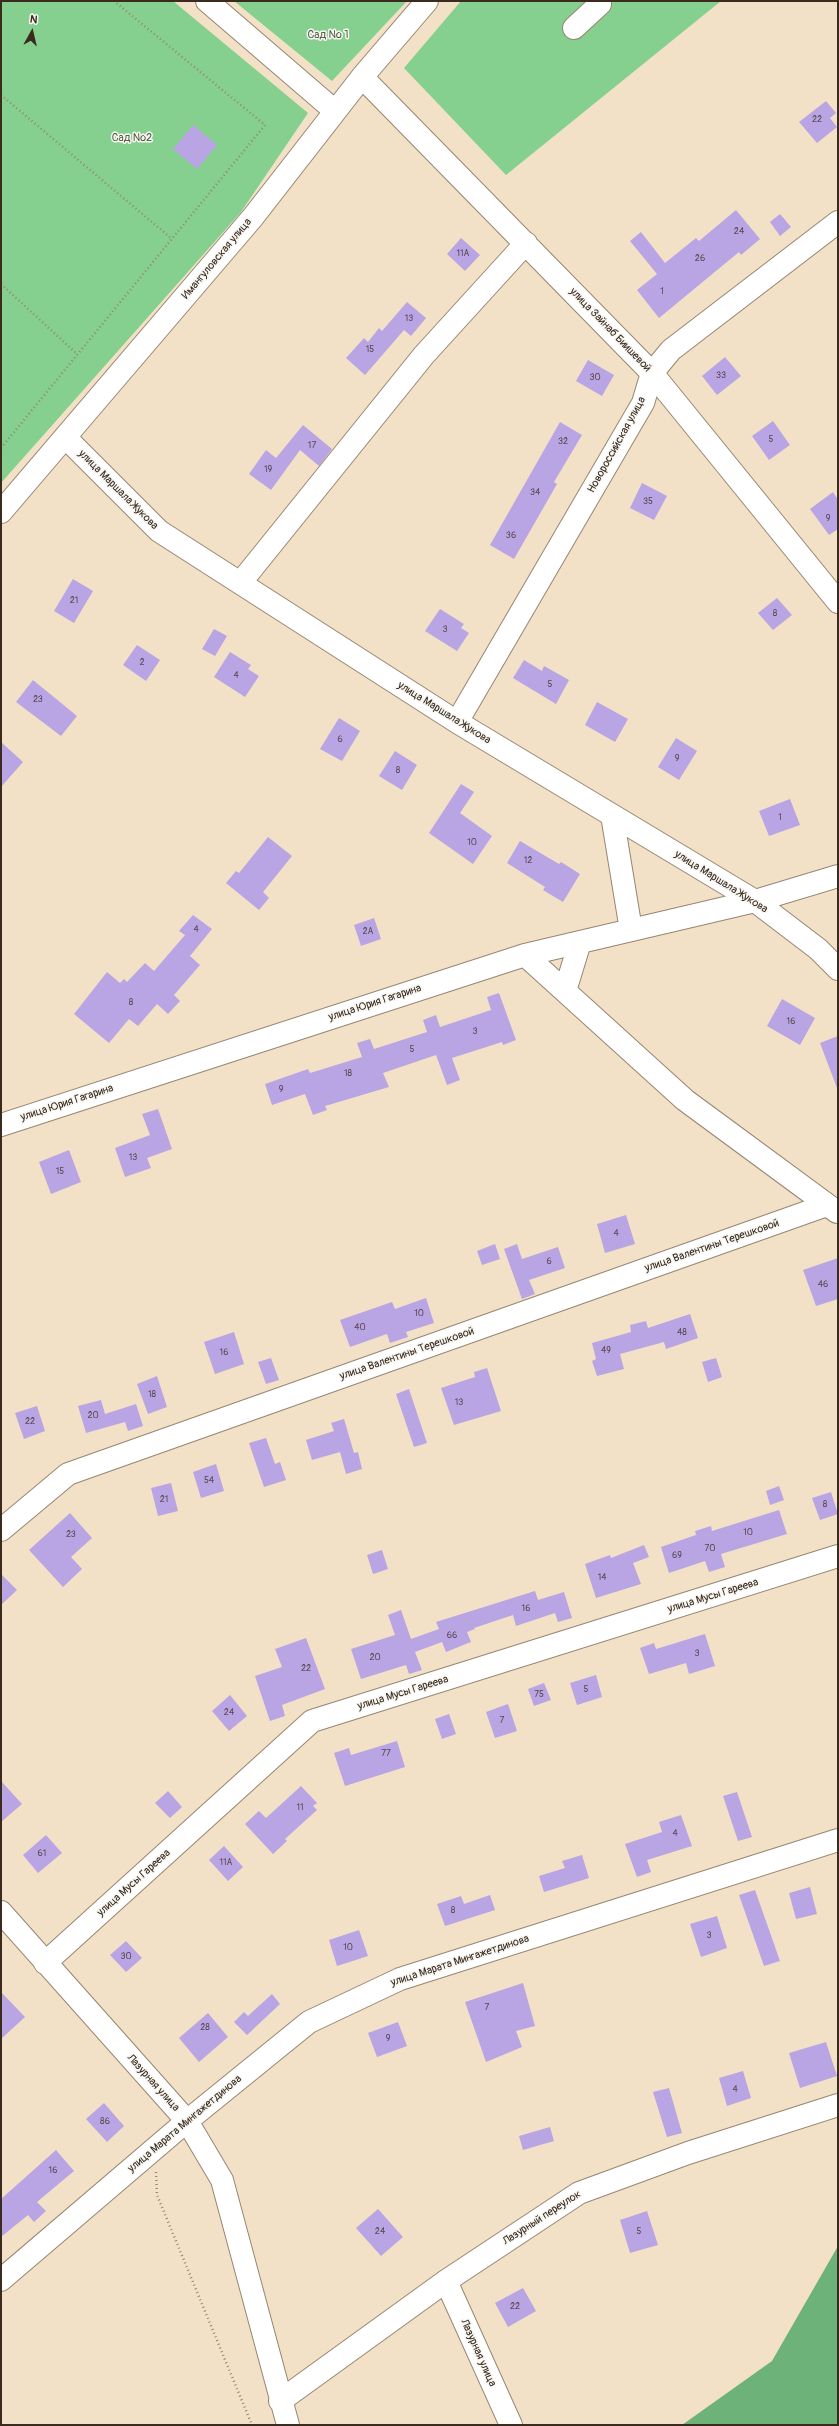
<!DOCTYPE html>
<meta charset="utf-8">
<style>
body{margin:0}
#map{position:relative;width:839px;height:2426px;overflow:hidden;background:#f2e1c6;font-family:Pangolin,sans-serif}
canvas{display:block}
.frame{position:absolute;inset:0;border:2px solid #3b2a1e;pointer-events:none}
.north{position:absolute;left:12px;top:12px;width:40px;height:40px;-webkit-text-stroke:3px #f6f6f2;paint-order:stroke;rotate:8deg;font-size:11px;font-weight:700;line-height:16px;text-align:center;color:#3b2a1e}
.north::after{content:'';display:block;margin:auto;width:14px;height:18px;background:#3b2a1e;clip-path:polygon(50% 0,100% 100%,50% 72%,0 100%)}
</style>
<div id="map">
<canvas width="839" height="2426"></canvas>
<div class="frame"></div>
<div class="north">N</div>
</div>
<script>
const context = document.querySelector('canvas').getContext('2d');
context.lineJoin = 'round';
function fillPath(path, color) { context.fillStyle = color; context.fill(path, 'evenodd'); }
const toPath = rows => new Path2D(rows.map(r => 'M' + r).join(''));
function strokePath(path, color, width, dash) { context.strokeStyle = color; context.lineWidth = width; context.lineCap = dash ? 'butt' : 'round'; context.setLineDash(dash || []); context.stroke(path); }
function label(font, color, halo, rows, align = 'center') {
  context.font = font + ' Pangolin,sans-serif'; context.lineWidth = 3; context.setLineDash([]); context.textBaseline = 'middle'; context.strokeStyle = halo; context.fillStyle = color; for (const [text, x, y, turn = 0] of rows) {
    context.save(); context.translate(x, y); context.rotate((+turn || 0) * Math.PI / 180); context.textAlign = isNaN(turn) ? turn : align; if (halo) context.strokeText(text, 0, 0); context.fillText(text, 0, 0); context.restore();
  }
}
const green = toPath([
 [1,1,173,1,308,113,241,212,1,483],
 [234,1,407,1,332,81],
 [461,1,721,1,506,175,404,68]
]);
const forest = toPath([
 [838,2246,838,2425,682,2425,772,2361]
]);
const building = toPath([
 [826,101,836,113,830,118,837,127,817,143,799,122],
 [193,125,217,145,197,169,173,149],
 [736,210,760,239,741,255,739,252,659,318,637,290,657,274,630,241,641,232,665,263,696,238,699,241],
 [780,214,791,227,780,236,770,222],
 [461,238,480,255,465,271,447,254],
 [407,302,426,318,411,336,404,330,365,375,346,358,364,338,368,342,379,328,382,331],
 [725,357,741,376,717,395,702,376],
 [588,360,614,375,602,396,576,381],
 [773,421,790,445,769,460,752,436],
 [560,422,582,435,554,482,557,484,514,559,490,545],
 [303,425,332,449,319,466,300,450,271,490,249,474,266,450,276,458],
 [642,483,667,496,654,520,630,508],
 [833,492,838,500,838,529,829,535,810,509],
 [73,579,93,591,74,623,54,611],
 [777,598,792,615,773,630,758,613],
 [440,609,464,624,461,628,469,633,457,651,425,631],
 [214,629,227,636,215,656,202,649],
 [137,645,160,660,146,681,123,665],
 [230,652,251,665,248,669,259,676,245,697,214,677],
 [524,660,542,671,544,666,569,680,556,704,513,678],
 [33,680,77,716,61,736,16,702],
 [597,702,628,719,615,742,585,725],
 [339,718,360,731,342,761,320,749],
 [676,738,697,751,679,780,658,767],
 [1,742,23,762,1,787],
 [395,751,417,765,402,790,379,776],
 [461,784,474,792,460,813,492,836,473,864,429,833],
 [790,799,800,825,769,836,759,811],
 [268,837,292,856,263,892,269,898,259,910,226,883,236,871,239,873],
 [520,841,559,864,561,862,580,874,563,902,543,890,545,887,507,863],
 [193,915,212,929,190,956,200,965,174,995,180,1001,168,1014,157,1004,138,1026,129,1019,109,1043,74,1014,107,972,120,983,124,979,127,982,145,963,154,971,185,935,179,931],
 [374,918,381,939,361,946,354,925],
 [499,993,516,1040,503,1045,502,1042,452,1058,460,1080,447,1085,436,1055,383,1073,389,1087,325,1106,327,1110,313,1115,305,1094,272,1105,265,1084,308,1069,310,1073,362,1057,357,1043,370,1039,374,1049,427,1032,423,1020,436,1015,440,1027,491,1010,487,997],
 [782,999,815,1018,800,1045,767,1026],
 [838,1036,838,1087,837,1088,820,1043],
 [158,1109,172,1149,147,1158,151,1168,125,1177,115,1148,150,1135,142,1114],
 [69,1150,81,1182,51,1194,39,1162],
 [626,1215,635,1244,605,1253,597,1224],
 [495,1244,500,1259,482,1265,477,1251],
 [517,1244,522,1259,558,1247,565,1268,529,1280,535,1294,522,1299,504,1249],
 [838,1258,838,1299,816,1306,803,1270],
 [426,1298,434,1323,406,1332,408,1337,390,1343,387,1334,350,1347,340,1320,392,1302,395,1309],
 [690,1314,698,1338,666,1349,664,1342,620,1354,624,1369,597,1376,592,1361,596,1359,592,1343,631,1332,630,1325,646,1321,648,1328],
 [234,1332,244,1364,215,1374,204,1342],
 [271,1358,279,1380,266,1384,258,1362],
 [716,1358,722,1377,708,1382,702,1362],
 [487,1368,501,1411,454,1425,441,1388,475,1377,474,1372],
 [157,1376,167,1407,148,1414,137,1384],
 [409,1389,427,1443,414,1447,396,1394],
 [101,1400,105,1414,136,1404,143,1426,128,1431,125,1422,86,1433,78,1406],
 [37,1406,45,1431,24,1439,15,1413],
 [344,1419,354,1453,358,1452,362,1469,346,1474,340,1452,312,1460,306,1440,334,1431,331,1423],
 [266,1438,275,1464,280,1462,286,1480,264,1487,249,1443],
 [216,1464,224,1491,201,1498,193,1472],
 [171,1483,178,1511,158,1516,151,1488],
 [779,1486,784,1500,770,1505,766,1491],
 [831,1492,838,1514,820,1520,812,1498],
 [779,1510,787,1534,721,1554,725,1567,709,1572,705,1561,669,1573,661,1547,696,1535,695,1531,711,1526,712,1531],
 [70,1513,92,1538,71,1557,82,1569,63,1587,29,1550],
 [644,1545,649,1557,633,1563,641,1584,596,1598,585,1564,610,1555,611,1558],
 [382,1550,388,1569,373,1574,367,1555],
 [1,1574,17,1590,1,1605],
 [535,1591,538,1600,564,1592,572,1618,558,1622,555,1613,516,1626,513,1615,474,1628,475,1629,467,1632,471,1642,446,1652,442,1642,415,1652,422,1670,409,1674,406,1665,361,1679,351,1649,395,1635,388,1615,401,1610,411,1639,439,1629,436,1622],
 [705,1634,715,1666,689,1674,686,1663,649,1674,640,1648,654,1643,656,1649],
 [306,1638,325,1689,282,1705,285,1716,270,1721,255,1676,282,1667,275,1649],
 [596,1675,602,1697,577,1705,570,1683],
 [544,1683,551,1700,534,1706,528,1689],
 [230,1695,247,1716,229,1731,212,1711],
 [508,1704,517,1731,495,1738,486,1712],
 [449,1714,456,1734,442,1739,435,1719],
 [397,1741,405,1767,345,1786,334,1753,349,1748,351,1755],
 [1,1781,22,1804,1,1822],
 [301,1786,317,1803,313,1806,317,1810,285,1839,287,1841,273,1854,245,1824,259,1811,266,1818],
 [168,1791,182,1807,170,1818,155,1803],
 [737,1792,752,1837,738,1841,723,1796],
 [681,1815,692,1846,647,1860,651,1872,637,1877,625,1844,662,1832,659,1822],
 [46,1835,62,1853,38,1873,23,1855],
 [224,1846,243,1867,228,1881,209,1860],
 [582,1855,589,1878,544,1892,539,1876,565,1868,562,1861],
 [810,1887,817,1914,796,1919,789,1893],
 [755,1890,780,1961,764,1966,739,1895],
 [490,1895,495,1910,445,1926,437,1904,461,1896,464,1904],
 [717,1916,727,1948,701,1957,690,1924],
 [359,1930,368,1956,337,1966,329,1940],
 [126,1941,142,1958,126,1972,110,1955],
 [523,1983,535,2026,516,2031,522,2047,486,2062,465,2002],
 [1,1992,25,2017,1,2039],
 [272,1994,280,2004,247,2035,234,2022,244,2012,248,2016],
 [208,2013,228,2037,199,2062,179,2038],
 [398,2022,407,2046,377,2057,368,2033],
 [826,2042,837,2076,800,2088,789,2053],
 [743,2071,751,2098,727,2106,719,2078],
 [669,2088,682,2133,667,2137,653,2092],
 [104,2103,124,2126,107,2142,86,2119],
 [550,2127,554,2141,523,2150,519,2136],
 [56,2150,74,2171,37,2202,46,2211,34,2222,28,2215,1,2237,1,2199],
 [378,2209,403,2237,381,2256,356,2228],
 [647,2211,658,2245,630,2253,620,2220],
 [523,2288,536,2311,508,2327,495,2303]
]);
const path = toPath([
 [1,95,172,239],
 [1,284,77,354],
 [1,448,265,125,114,1],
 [156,2172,157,2195,252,2425]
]);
const minor = toPath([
 [207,1,335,111],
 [574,28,600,4,597,1],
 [362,77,652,373,838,602],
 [65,437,159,531,457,722,755,901,818,949,838,969],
 [1,512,253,217,362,77,427,1],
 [241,582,424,355,526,243],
 [457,722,643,403,652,373,671,350,838,222],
 [612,815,631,930],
 [525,955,685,1100,837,1212],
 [565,991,580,942],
 [1,1125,525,955,755,901,838,876],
 [1,1530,68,1474,827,1205],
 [1,1912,187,2121,222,2180,288,2425],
 [45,1963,312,1721,838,1556],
 [1,2280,187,2121,309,2022,400,1979,838,1840],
 [446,2281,511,2425],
 [280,2401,446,2281,579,2193,688,2153,838,2105]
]);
const numberNames = [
 ["22",817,120],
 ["24",739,232],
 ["11А",463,254],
 ["26",700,259],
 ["1",662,292],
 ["13",409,319],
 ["15",370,350],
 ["33",721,376],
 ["30",595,378],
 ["5",771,440],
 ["32",563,442],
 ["17",312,446],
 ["19",268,470],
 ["34",535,493],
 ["35",648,502],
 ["9",828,519],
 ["36",511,536],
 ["21",74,601],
 ["8",775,614],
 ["3",445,630],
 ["2",142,663],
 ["4",236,676],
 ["5",550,685],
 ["23",38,700],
 ["6",340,740],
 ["9",677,759],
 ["8",398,771],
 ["1",780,818],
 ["10",472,843],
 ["12",528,861],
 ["4",196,930],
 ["2А",368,932],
 ["8",131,1003],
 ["16",791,1022],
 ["3",475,1032],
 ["5",412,1050],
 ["18",348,1074],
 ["9",281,1090],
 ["13",133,1158],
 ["15",60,1172],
 ["4",616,1234],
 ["6",549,1262],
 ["46",823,1285],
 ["10",419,1314],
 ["40",360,1328],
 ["48",682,1333],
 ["49",606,1351],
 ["16",224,1353],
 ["18",152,1395],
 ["13",459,1403],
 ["20",93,1416],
 ["22",30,1422],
 ["54",209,1481],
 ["21",164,1500],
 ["8",825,1505],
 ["10",748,1533],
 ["23",71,1535],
 ["70",710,1549],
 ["69",677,1556],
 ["14",602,1578],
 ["16",526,1609],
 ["66",452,1636],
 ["3",697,1654],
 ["20",375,1658],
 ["22",306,1669],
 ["5",586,1690],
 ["75",539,1695],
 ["24",229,1713],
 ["7",502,1721],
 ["77",386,1754],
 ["11",300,1808],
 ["4",675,1834],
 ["61",42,1854],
 ["11А",226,1863],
 ["8",453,1911],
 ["3",709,1936],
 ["10",348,1948],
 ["30",126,1957],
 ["7",487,2008],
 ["28",205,2028],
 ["9",388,2039],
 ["4",735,2090],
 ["86",105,2122],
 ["16",53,2171],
 ["24",380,2232],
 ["5",639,2232],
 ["22",515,2307]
];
const parkNames = [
 ["Сад № 1",328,35],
 ["Сад №2",132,138]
];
const streetNames = [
 ["Имангуловская улица",217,259,-50],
 ["улица Зайнаб Биишевой",610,330,46],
 ["Новороссийская улица",617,445,-61],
 ["улица Маршала Жукова",118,490,45],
 ["улица Маршала Жукова",444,713,32],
 ["улица Маршала Жукова",721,882,32],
 ["улица Юрия Гагарина",375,1003,-18],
 ["улица Юрия Гагарина",67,1103,-18],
 ["улица Валентины Терешковой",712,1246,-19],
 ["улица Валентины Терешковой",407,1354,-19],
 ["улица Мусы Гареева",713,1596,-17],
 ["улица Мусы Гареева",403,1693,-17],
 ["улица Мусы Гареева",134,1883,-42],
 ["улица Марата Мингажетдинова",460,1961,-18],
 ["Лазурная улица",153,2083,48],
 ["улица Марата Мингажетдинова",185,2124,-40],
 ["Лазурный переулок",542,2218,-33],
 ["Лазурная улица",478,2353,66]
];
fillPath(green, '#85d08e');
fillPath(forest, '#6cb279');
fillPath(building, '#b9a4e4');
strokePath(minor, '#968672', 24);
strokePath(path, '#968672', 2.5, [1, 3]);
strokePath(minor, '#fff', 22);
label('9px', '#5a4850', null, numberNames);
label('11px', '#515c40', '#f6f6f2', parkNames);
label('11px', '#3b2a1e', '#f6f6f2', streetNames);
</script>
